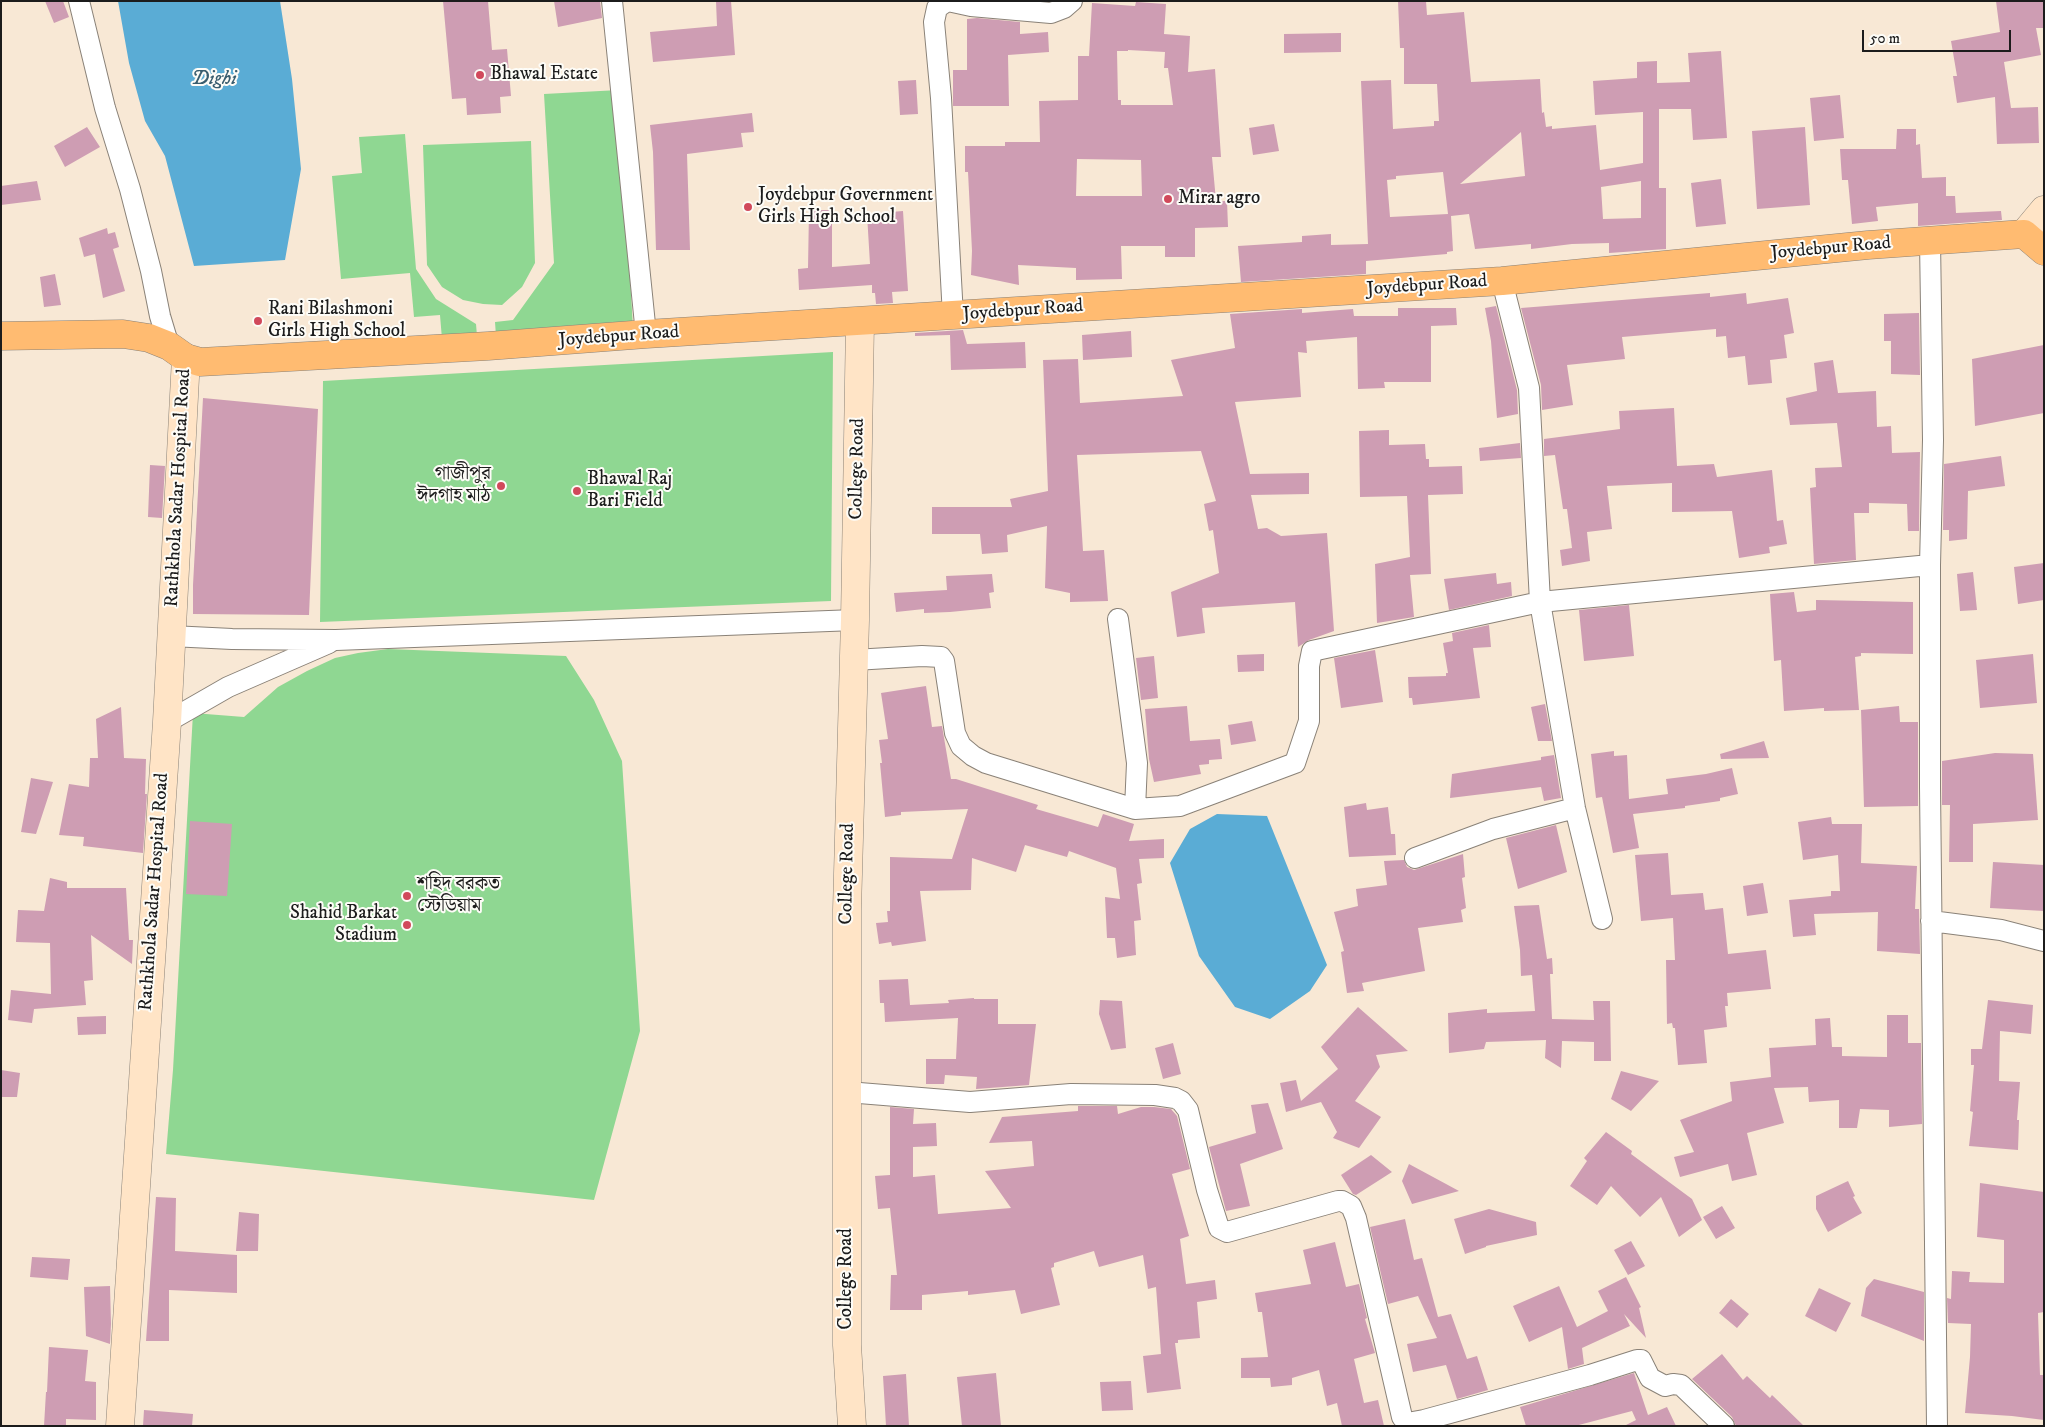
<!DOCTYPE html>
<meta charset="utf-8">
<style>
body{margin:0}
#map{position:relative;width:2045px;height:1427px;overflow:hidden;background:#f8e8d5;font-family:"IM FELL DW Pica",serif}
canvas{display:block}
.frame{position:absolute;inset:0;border:2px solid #1c1c1c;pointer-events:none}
.scale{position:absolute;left:1862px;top:30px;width:149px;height:22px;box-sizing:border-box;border:2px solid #1c1c1c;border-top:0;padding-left:6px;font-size:15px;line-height:18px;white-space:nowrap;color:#1c1c1c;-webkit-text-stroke:4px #fdfcf7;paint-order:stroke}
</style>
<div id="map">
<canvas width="2045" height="1427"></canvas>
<div class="frame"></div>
<div class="scale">50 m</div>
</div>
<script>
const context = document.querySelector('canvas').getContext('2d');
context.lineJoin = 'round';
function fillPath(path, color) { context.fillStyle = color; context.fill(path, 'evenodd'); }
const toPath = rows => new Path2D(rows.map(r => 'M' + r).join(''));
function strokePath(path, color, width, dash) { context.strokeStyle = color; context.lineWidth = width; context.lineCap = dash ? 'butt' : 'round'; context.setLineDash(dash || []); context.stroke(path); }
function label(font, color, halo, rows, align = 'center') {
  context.font = font + ' "IM FELL DW Pica","Noto Serif Bengali",serif'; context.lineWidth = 4; context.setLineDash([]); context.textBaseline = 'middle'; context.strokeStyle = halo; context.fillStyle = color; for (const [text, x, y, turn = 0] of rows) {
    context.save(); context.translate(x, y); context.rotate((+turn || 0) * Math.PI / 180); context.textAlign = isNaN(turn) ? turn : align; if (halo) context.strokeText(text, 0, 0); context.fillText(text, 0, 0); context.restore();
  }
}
const green = toPath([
 [619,90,633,328,496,336,495,322,513,320,554,263,544,94],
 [405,134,416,269,436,299,476,324,477,336,442,339,440,315,414,317,410,273,341,279,332,176,362,173,359,137],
 [531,141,535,263,522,287,502,305,483,304,463,300,442,287,427,265,423,145],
 [833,352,831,601,320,622,323,381],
 [388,649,566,656,594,700,622,761,640,1031,594,1200,166,1154,173,1070,193,713,244,717,278,687,307,671,335,658,358,653]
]);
const water = toPath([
 [118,1,280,1,292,79,301,169,285,260,194,266,165,156,145,121,129,63],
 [1217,814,1267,816,1327,965,1310,991,1270,1019,1235,1007,1199,956,1170,863,1190,829]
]);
const building = toPath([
 [45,1,63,1,69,17,54,23],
 [443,1,488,1,492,50,507,49,511,96,500,97,501,113,467,115,466,98,452,99],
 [554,1,600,1,602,18,558,27],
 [716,1,731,1,735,55,653,62,650,32,717,26],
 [1398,1,1426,1,1427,15,1464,12,1471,82,1540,79,1542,113,1544,112,1546,127,1552,126,1552,129,1596,125,1600,170,1643,163,1643,112,1595,115,1593,81,1637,78,1637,62,1657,61,1657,83,1690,82,1688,53,1721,51,1727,138,1693,140,1691,109,1659,109,1659,188,1666,188,1666,249,1609,253,1609,243,1572,244,1531,249,1531,244,1475,249,1469,214,1451,216,1453,251,1447,252,1447,254,1366,261,1366,274,1241,282,1238,246,1302,242,1302,236,1331,234,1331,245,1368,244,1361,81,1391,80,1393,129,1434,126,1434,121,1439,121,1437,84,1404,84,1404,48,1400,48],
 [1521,132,1525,176,1460,184],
 [1443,172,1448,214,1390,217,1387,180,1396,179,1396,176],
 [1641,181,1641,218,1603,219,1601,187],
 [1996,1,2044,1,2044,28,2036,28,2041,55,2004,62,2011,108,2038,107,2039,143,1997,144,1995,97,1957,103,1953,76,1957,76,1951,41,2000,32],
 [1136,2,1166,4,1164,34,1190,36,1188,72,1215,69,1221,157,1212,157,1216,201,1227,201,1228,227,1195,228,1195,257,1165,257,1165,246,1121,246,1122,279,1076,280,1076,268,1018,265,1019,285,971,275,972,251,968,172,965,172,965,146,1005,146,1005,142,1040,142,1039,101,1078,100,1078,56,1089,56,1092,3,1135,6],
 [1128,50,1165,52,1164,68,1168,68,1173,105,1121,105,1121,100,1118,100,1117,51,1128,51],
 [1077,159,1141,160,1142,196,1076,196],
 [977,18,1020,22,1020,34,1048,32,1049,52,1008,55,1009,106,953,106,953,70,967,70,967,19],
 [1341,33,1341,52,1284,53,1284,34],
 [916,80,918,114,900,115,898,81],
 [1840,95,1844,138,1814,141,1810,98],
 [752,113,754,132,741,133,743,147,687,154,690,250,656,250,653,152,650,125],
 [1274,124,1279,151,1253,155,1249,128],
 [87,127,100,147,65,167,54,146],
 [1805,127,1810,205,1757,209,1752,131],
 [1897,129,1916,129,1916,145,1920,144,1922,178,1946,177,1946,196,1955,196,1956,213,2001,211,2002,220,1918,226,1918,203,1876,207,1878,221,1852,224,1848,180,1842,180,1840,149,1896,149],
 [1721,179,1726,224,1696,227,1691,183],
 [37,181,41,200,1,205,1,186],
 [809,210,832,210,832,267,870,264,867,214,903,211,908,291,892,292,893,303,876,304,875,293,872,293,872,285,799,290,798,269,808,268],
 [107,228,108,234,115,232,119,247,113,249,125,291,103,298,95,254,84,257,79,238],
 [55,274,61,305,44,307,40,277],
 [1710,293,1710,297,1746,293,1747,304,1788,298,1794,333,1784,335,1787,358,1770,360,1772,383,1748,385,1745,356,1728,358,1726,336,1716,337,1716,329,1622,337,1625,359,1567,365,1573,405,1542,410,1541,385,1521,308],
 [1496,306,1517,390,1518,414,1497,418,1491,341,1485,308],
 [1398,308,1456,308,1457,325,1431,326,1431,382,1384,382,1385,388,1358,389,1357,337,1306,341,1307,353,1298,352,1301,397,1235,402,1250,474,1309,473,1309,494,1251,495,1258,529,1267,528,1281,536,1327,533,1334,631,1309,640,1298,647,1295,602,1202,608,1205,633,1177,637,1171,592,1219,573,1213,530,1209,531,1204,504,1216,501,1201,451,1077,455,1083,551,1104,550,1108,601,1070,602,1070,593,1045,588,1047,526,1007,535,1008,552,982,554,980,534,932,534,932,507,1012,507,1010,499,1048,491,1043,360,1078,359,1080,403,1183,396,1171,360,1235,348,1230,314,1302,309,1302,313,1353,309,1354,316,1398,316],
 [1919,313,1920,375,1891,374,1891,341,1884,341,1884,314],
 [963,330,967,344,1025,342,1026,368,951,370,950,335,915,336,915,333],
 [1131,331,1132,357,1083,360,1082,335],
 [2044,345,2044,413,1975,426,1972,359],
 [1833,360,1838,393,1876,391,1877,427,1891,426,1892,453,1920,452,1919,531,1908,531,1907,504,1869,503,1869,513,1854,513,1856,560,1814,564,1810,488,1816,487,1815,468,1842,467,1837,423,1790,425,1786,398,1817,391,1814,363],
 [203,398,318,409,309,615,193,614,193,585],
 [1674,408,1677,466,1714,464,1717,477,1772,470,1777,521,1783,520,1787,544,1769,547,1770,553,1739,558,1732,511,1672,512,1672,483,1607,486,1612,529,1587,532,1590,561,1562,566,1560,550,1572,548,1567,509,1563,509,1555,455,1544,456,1544,439,1620,429,1619,411],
 [1389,430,1389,445,1425,444,1426,459,1429,459,1429,467,1462,466,1463,494,1428,495,1431,574,1410,575,1414,617,1377,623,1375,564,1410,557,1407,496,1360,497,1359,431],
 [1520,443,1521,458,1480,461,1479,448],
 [2001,456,2005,486,1968,491,1967,539,1949,541,1949,530,1943,530,1944,464],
 [150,465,165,466,162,518,148,517],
 [2044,563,2044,600,2018,604,2014,567],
 [1973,572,1977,610,1960,611,1957,574],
 [1496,573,1497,584,1511,582,1512,596,1449,610,1444,579],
 [992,574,994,592,989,593,991,608,950,612,924,613,924,609,896,612,894,593,947,590,946,576],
 [1794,592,1797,612,1816,610,1816,600,1913,602,1913,654,1861,653,1861,656,1855,657,1859,710,1824,711,1824,708,1784,711,1781,660,1774,661,1770,594],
 [1629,605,1634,656,1584,661,1579,610],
 [1489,625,1491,647,1473,648,1480,698,1413,705,1412,698,1409,698,1408,677,1446,676,1446,673,1448,673,1443,643,1453,641,1452,633],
 [1375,650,1383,702,1341,708,1334,658],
 [1264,654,1264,671,1238,672,1237,655],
 [2033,654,2037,703,1980,708,1976,660],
 [1154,656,1158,698,1141,700,1136,658],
 [926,686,932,727,942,726,951,779,956,779,1038,805,1036,809,1098,827,1103,814,1134,824,1129,841,1164,839,1164,858,1139,859,1142,883,1137,884,1141,920,1134,921,1136,955,1117,958,1115,938,1107,938,1105,897,1120,899,1116,868,1069,851,1067,857,1025,845,1016,872,972,858,971,890,920,891,926,941,892,946,891,942,879,944,876,923,888,922,887,911,890,911,890,857,952,859,968,809,901,812,901,815,885,817,880,763,882,763,879,740,888,739,881,693],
 [1545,704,1552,741,1538,741,1531,707],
 [1187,706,1190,741,1220,739,1222,759,1209,760,1209,764,1199,765,1201,774,1154,782,1149,759,1145,709],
 [1899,706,1900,722,1918,722,1918,806,1864,807,1861,710],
 [121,707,124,758,146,759,145,794,147,794,143,853,83,846,84,837,59,835,69,784,89,787,90,758,98,758,96,719],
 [1252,721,1256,741,1231,745,1228,725],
 [1764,741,1769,758,1721,759,1720,754],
 [1614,751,1614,756,1627,755,1629,799,1668,794,1666,779,1706,774,1732,768,1738,794,1720,798,1720,801,1685,806,1685,808,1633,814,1639,848,1613,853,1602,797,1596,798,1591,754],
 [1995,753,2033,754,2038,820,1973,824,1973,862,1949,862,1950,805,1942,805,1942,761],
 [1554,755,1561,798,1544,801,1541,787,1450,798,1452,774,1541,760,1541,757],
 [31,778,53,782,36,834,21,832],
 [1366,803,1367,810,1388,807,1391,834,1395,834,1396,855,1349,857,1344,807],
 [1831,817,1832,824,1862,824,1861,863,1917,866,1915,909,1919,909,1920,954,1877,951,1878,912,1814,914,1816,935,1793,937,1789,900,1831,896,1831,891,1840,891,1838,855,1803,860,1798,822],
 [190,821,232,824,227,896,186,894],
 [1556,825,1567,872,1518,889,1506,838],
 [1668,853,1671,895,1703,893,1705,910,1723,908,1728,954,1766,950,1771,989,1727,993,1728,1006,1725,1006,1727,1027,1704,1030,1707,1063,1678,1065,1675,1028,1673,1028,1672,1023,1667,1024,1666,960,1675,960,1673,918,1641,921,1635,855],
 [1463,854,1465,877,1462,878,1466,908,1461,910,1463,922,1418,928,1425,971,1362,983,1364,991,1347,993,1341,952,1344,951,1334,912,1358,906,1356,889,1387,885,1384,861,1404,860,1407,867,1414,870],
 [1993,862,2044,865,2044,911,1990,908],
 [50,878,67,882,67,888,126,888,129,940,133,940,132,964,91,935,93,980,84,981,86,1005,34,1009,32,1023,8,1020,11,990,51,994,50,943,16,942,18,910,44,911],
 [1763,883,1768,913,1747,916,1743,886],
 [1539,905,1547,959,1552,958,1553,974,1550,974,1552,1019,1594,1020,1593,1001,1610,1001,1611,1061,1594,1061,1594,1042,1562,1041,1561,1068,1545,1058,1546,1040,1486,1042,1484,1049,1449,1053,1448,1013,1487,1009,1487,1013,1535,1011,1532,975,1521,976,1520,950,1514,906],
 [908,979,910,1005,949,1003,948,1000,974,998,974,999,998,999,998,1024,1036,1024,1029,1085,976,1089,977,1077,945,1075,944,1084,926,1084,926,1059,956,1059,958,1018,885,1022,884,1003,880,1003,879,980],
 [1100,1000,1122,1001,1126,1048,1111,1050,1099,1014],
 [1988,1000,2033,1005,2031,1034,2000,1031,1999,1081,2020,1082,2017,1120,2019,1120,2018,1150,1969,1146,1973,1112,1970,1111,1974,1065,1971,1065,1971,1049,1982,1049],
 [1358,1007,1408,1051,1376,1055,1380,1067,1355,1101,1381,1117,1359,1148,1333,1138,1337,1132,1321,1102,1286,1112,1280,1083,1296,1080,1301,1101,1338,1069,1321,1047],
 [1887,1015,1908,1015,1908,1043,1921,1043,1922,1124,1889,1127,1889,1110,1860,1109,1857,1128,1839,1128,1839,1100,1809,1102,1808,1087,1774,1088,1784,1123,1747,1133,1757,1175,1732,1181,1728,1164,1680,1177,1674,1157,1694,1152,1680,1120,1732,1101,1730,1082,1771,1077,1769,1048,1816,1045,1815,1019,1830,1018,1832,1047,1842,1047,1842,1056,1887,1057],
 [106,1016,106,1034,78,1035,77,1017],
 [1173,1043,1181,1074,1163,1079,1155,1048],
 [1,1070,20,1073,17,1097,1,1097],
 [1621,1071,1659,1081,1631,1111,1611,1099],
 [1268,1103,1283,1149,1240,1164,1250,1206,1226,1211,1209,1147,1256,1133,1251,1105],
 [1078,1106,1117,1106,1118,1114,1141,1107,1154,1107,1171,1109,1177,1116,1190,1169,1172,1174,1189,1236,1180,1239,1186,1284,1215,1280,1217,1299,1197,1302,1200,1338,1178,1340,1178,1343,1175,1343,1181,1389,1147,1393,1143,1356,1161,1354,1156,1287,1148,1289,1143,1255,1099,1267,1094,1251,1054,1263,1054,1267,1051,1268,1060,1305,1021,1314,1015,1290,968,1295,968,1291,922,1295,922,1310,890,1310,891,1275,897,1275,890,1208,878,1209,875,1176,890,1175,890,1107,914,1109,913,1124,936,1123,937,1146,913,1147,913,1177,935,1175,938,1214,1011,1208,985,1171,1034,1166,1032,1141,989,1143,1002,1117,1078,1111],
 [1606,1132,1632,1151,1631,1154,1692,1199,1702,1220,1679,1237,1661,1197,1640,1217,1611,1186,1597,1205,1570,1186,1587,1161,1584,1158],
 [1371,1155,1392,1172,1356,1195,1353,1194,1341,1175],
 [1409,1164,1459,1191,1412,1204,1402,1181],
 [1848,1181,1855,1196,1853,1197,1862,1213,1828,1232,1816,1209,1816,1196],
 [1980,1183,2044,1192,2044,1312,2038,1313,2040,1375,2044,1375,2044,1420,2012,1416,1965,1413,1970,1357,1971,1324,1948,1323,1947,1298,1951,1299,1952,1271,1970,1272,1969,1282,2004,1283,2004,1240,1977,1237],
 [156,1197,176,1198,175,1251,237,1255,237,1293,169,1290,169,1341,146,1341],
 [1722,1206,1735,1228,1716,1239,1703,1217],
 [1489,1209,1536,1222,1537,1235,1486,1246,1486,1247,1465,1254,1454,1219],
 [239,1212,259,1214,258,1251,236,1251],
 [1405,1219,1414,1260,1422,1258,1438,1317,1451,1314,1467,1359,1477,1356,1488,1390,1457,1399,1446,1365,1413,1372,1407,1344,1437,1338,1418,1296,1388,1304,1370,1227],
 [1631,1241,1645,1266,1628,1275,1614,1250],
 [1335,1242,1346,1287,1359,1284,1367,1318,1365,1319,1375,1353,1354,1359,1364,1403,1378,1400,1384,1426,1342,1426,1337,1403,1327,1406,1319,1370,1292,1378,1292,1385,1271,1387,1270,1378,1241,1378,1241,1358,1268,1357,1262,1312,1258,1312,1255,1293,1311,1284,1303,1250],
 [32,1257,70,1259,68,1280,30,1277],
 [1626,1277,1641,1307,1639,1308,1646,1338,1624,1314,1630,1326,1582,1348,1584,1364,1568,1369,1562,1327,1529,1342,1513,1306,1559,1286,1577,1327,1608,1311,1598,1291],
 [1874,1279,1924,1292,1924,1341,1861,1316,1866,1288],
 [110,1286,111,1324,110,1344,86,1336,84,1287],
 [1819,1288,1851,1303,1836,1332,1805,1316],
 [1731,1299,1749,1314,1737,1328,1719,1313],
 [49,1347,88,1350,85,1381,96,1382,96,1420,66,1419,66,1426,44,1426,46,1392,47,1392],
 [1722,1354,1743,1380,1747,1376,1770,1398,1772,1395,1804,1426,1736,1426,1732,1417,1692,1379],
 [996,1373,1001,1426,962,1426,957,1377],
 [1634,1373,1648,1415,1667,1407,1676,1426,1624,1426,1636,1420,1632,1411,1575,1426,1526,1426,1520,1407],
 [906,1374,909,1426,886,1426,883,1376],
 [1131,1381,1133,1410,1102,1411,1100,1382],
 [144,1410,193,1414,192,1426,143,1426]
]);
const street = toPath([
 [79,1,105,108,130,189,151,271,160,316,169,346],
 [612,1,646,334],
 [947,1,937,8,934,22,941,98,953,316],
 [948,1,971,6,1051,13,1064,8,1072,1],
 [1930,241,1933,440,1930,565,1930,787,1937,1426],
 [1502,281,1529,388,1540,602,1575,808,1602,919],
 [1118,619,1137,763,1135,809,1180,806,1295,763,1309,721,1309,666,1312,651,1540,602,1930,565],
 [171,636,232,639,336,640,855,620],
 [854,660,922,656,941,657,944,661,955,733,961,746,973,756,986,763,1135,809],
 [167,722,228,687,329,643],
 [1415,858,1493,829,1575,808],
 [1931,921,2001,930,2044,941],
 [847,1092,970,1102,1071,1094,1155,1095,1175,1098,1181,1101,1188,1110,1207,1190,1219,1228,1227,1232,1338,1201,1342,1201,1351,1206,1356,1218,1402,1417,1407,1423,1424,1420,1590,1375,1637,1360,1641,1360,1650,1378,1665,1386,1673,1384,1681,1385,1724,1426]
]);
const secondary = toPath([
 [2024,234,2044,210],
 [120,1426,167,722,186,358],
 [852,1426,847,1345,847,910,855,620,860,322]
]);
const primary = toPath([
 [1,336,123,334,149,338,169,346,186,358,200,362,488,346,646,334,1502,281,1868,245,2024,234,2044,251]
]);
const markers = [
 [480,75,5,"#d1495b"],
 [1168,199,5,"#d1495b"],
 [748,207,5,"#d1495b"],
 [258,321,5,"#d1495b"],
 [501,486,5,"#d1495b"],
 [577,491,5,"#d1495b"],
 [407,896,5,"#d1495b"],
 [407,925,5,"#d1495b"]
];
const poiNames = [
 ["Bhawal Estate",490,75],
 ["Joydebpur Government",758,196],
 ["Girls High School",758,218],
 ["Mirar agro",1178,199],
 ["Rani Bilashmoni",268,310],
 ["Girls High School",268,332],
 ["গাজীপুর",491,475,"right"],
 ["ঈদগাহ মাঠ",491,497,"right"],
 ["Bhawal Raj",587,480],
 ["Bari Field",587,502],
 ["শহিদ বরকত",417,885],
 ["স্টেডিয়াম",417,907],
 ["Shahid Barkat",397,914,"right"],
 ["Stadium",397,936,"right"]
];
const streetNames = [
 ["Joydebpur Road",1831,249,-5],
 ["Joydebpur Road",1427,286,-4],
 ["Joydebpur Road",1023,311,-4],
 ["Joydebpur Road",619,337,-4],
 ["College Road",858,469,-89],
 ["Rathkhola Sadar Hospital Road",179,488,-87],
 ["College Road",848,874,-89],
 ["Rathkhola Sadar Hospital Road",155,892,-86],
 ["College Road",847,1279,-90]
];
const waterNames = [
 ["Dighi",214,80]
];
fillPath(green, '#8fd792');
fillPath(water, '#5aacd5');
fillPath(building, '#ce9db3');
strokePath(street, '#8a8278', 22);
strokePath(secondary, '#8a8278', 29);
strokePath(primary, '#8a8278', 29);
strokePath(street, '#fff', 20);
strokePath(secondary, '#ffe4c6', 28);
strokePath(primary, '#ffbb71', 28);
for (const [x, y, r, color] of markers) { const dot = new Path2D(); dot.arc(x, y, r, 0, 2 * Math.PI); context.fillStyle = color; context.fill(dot); strokePath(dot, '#fdfcf7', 2); }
label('19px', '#1c1c1c', '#fdfcf7', poiNames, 'left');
label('19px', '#1c1c1c', '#fdfcf7', streetNames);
label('italic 20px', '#385d6f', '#fdfcf7', waterNames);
</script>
